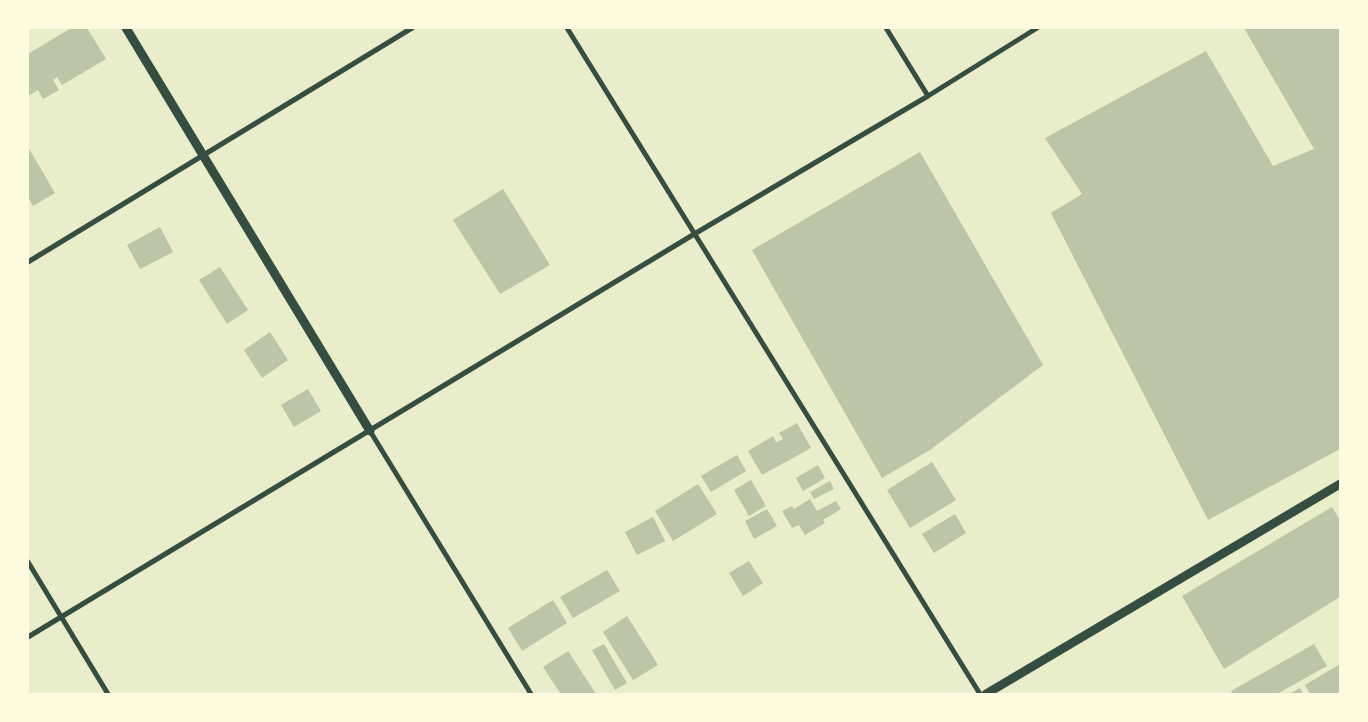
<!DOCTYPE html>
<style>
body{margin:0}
#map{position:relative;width:1368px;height:722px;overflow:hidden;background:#e9edc9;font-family:"IBM Plex Sans",sans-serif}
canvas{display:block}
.frame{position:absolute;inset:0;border:29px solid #fefae0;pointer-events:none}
</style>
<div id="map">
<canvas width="1368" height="722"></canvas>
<div class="frame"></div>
</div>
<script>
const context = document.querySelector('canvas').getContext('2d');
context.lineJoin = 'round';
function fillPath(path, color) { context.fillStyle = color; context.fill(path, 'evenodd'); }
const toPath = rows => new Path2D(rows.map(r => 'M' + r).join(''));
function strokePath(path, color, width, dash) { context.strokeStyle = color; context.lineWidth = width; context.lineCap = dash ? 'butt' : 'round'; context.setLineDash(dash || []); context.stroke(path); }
const building = toPath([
 [71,28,87,28,106,59,62,85,57,77,53,80,59,90,43,99,38,90,28,96,28,54],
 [1244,28,1340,28,1340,449,1208,520,1051,213,1082,194,1045,138,1206,51,1273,166,1314,149],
 [28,147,55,193,33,206,28,197],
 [920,152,1043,365,930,450,882,478,752,250],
 [503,189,550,265,500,294,453,220],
 [160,227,173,252,140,269,127,245],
 [220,267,248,310,227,324,199,280],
 [270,332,288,360,262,378,244,350],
 [308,389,321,411,294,427,281,405],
 [797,423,811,448,762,475,748,451,773,436,776,442,783,439,779,433],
 [737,455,746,471,711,492,701,476],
 [932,462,956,500,910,528,887,490],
 [818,465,825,478,803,491,796,478],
 [751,480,766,506,749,516,734,490],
 [830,481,834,489,814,499,810,492],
 [698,484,717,514,673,541,655,511],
 [810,499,817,511,836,501,841,509,823,520,825,523,805,535,799,525,792,528,782,511,792,506,794,509],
 [1332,507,1340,520,1340,597,1224,669,1182,596],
 [767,509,777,526,754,539,745,521],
 [955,514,966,533,934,553,922,534],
 [653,517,665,541,637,555,625,532],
 [749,561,763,583,743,596,729,573],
 [607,570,620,591,573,618,560,597],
 [553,600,567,623,522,651,508,628],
 [627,616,658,665,633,680,603,632],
 [604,644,627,683,615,690,592,650],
 [1314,644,1327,666,1277,694,1233,694,1231,691],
 [568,651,596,694,561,694,543,667],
 [1340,664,1340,694,1310,694,1305,685],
 [1300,688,1303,694,1289,694]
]);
const minor = toPath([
 [567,28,980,694],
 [886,28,928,96],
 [28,262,412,28],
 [370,431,531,694],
 [28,562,108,694],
 [28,637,696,233,928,96,1037,28]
]);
const tertiary = toPath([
 [126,28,370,431],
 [986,694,1340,484]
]);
fillPath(building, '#bcc5a7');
strokePath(minor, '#344e41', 5);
strokePath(tertiary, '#344e41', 9);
</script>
